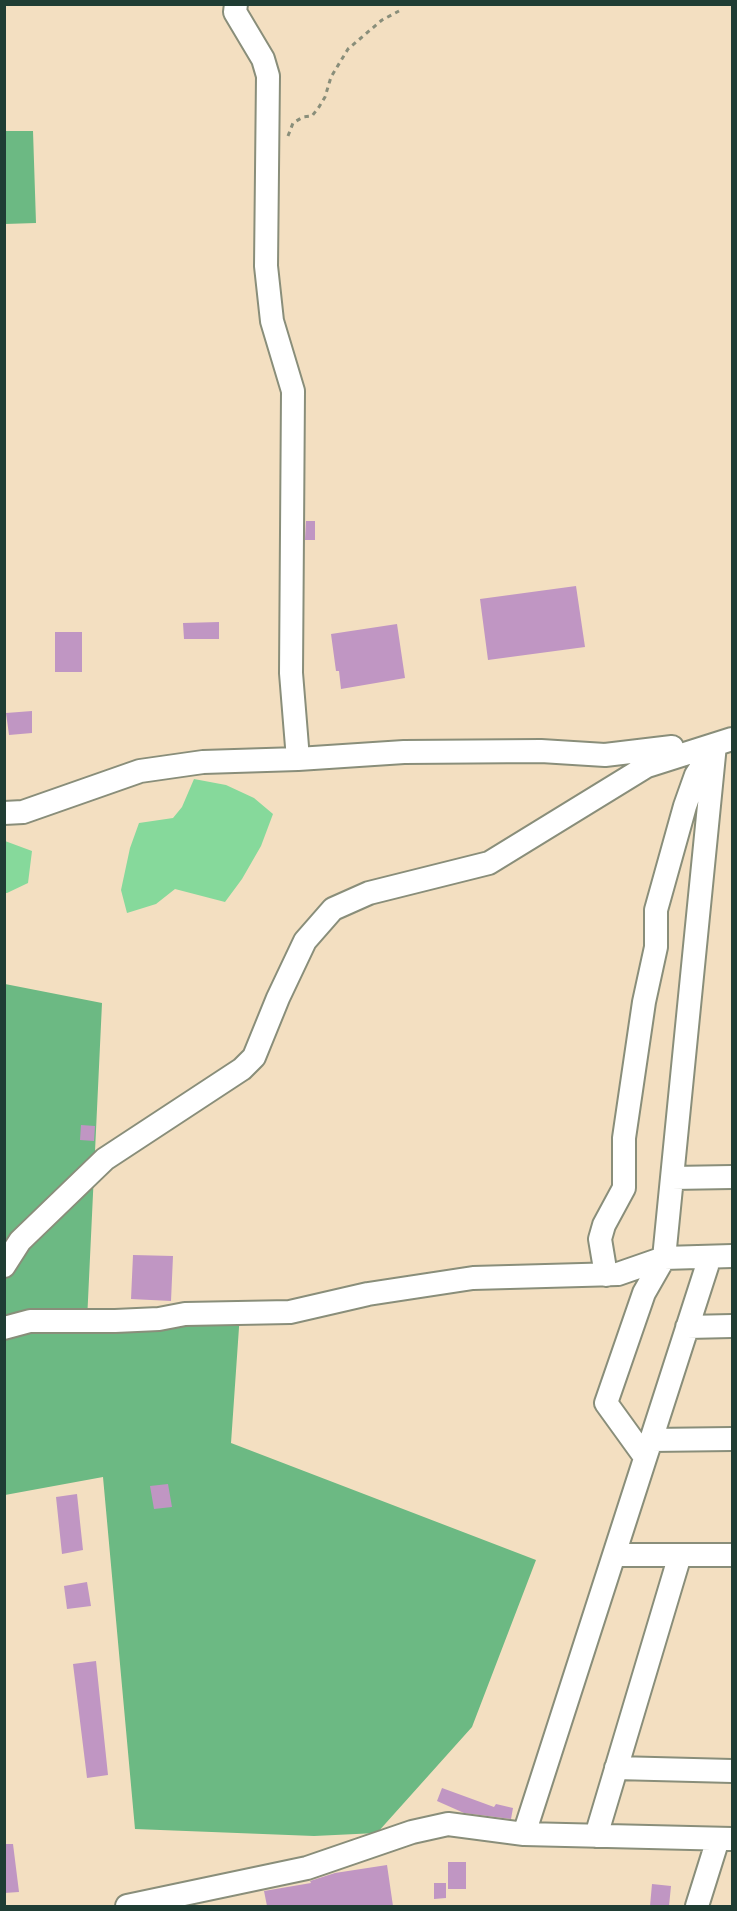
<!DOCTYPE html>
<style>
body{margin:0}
#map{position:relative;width:737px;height:1911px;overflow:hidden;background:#f3dfc1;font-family:"Libre Caslon Text",serif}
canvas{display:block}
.frame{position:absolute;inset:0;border:6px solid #1f3d34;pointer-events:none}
</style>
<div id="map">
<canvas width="737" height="1911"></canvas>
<div class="frame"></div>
</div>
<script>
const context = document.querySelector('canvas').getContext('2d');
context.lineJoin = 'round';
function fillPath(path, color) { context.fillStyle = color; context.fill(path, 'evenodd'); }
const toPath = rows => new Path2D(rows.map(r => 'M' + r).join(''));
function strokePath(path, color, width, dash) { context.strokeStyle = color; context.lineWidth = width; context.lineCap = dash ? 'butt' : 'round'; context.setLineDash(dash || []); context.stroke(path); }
const green = toPath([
 [194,779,226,785,254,798,273,814,261,846,242,879,225,902,175,889,156,904,127,913,121,890,130,848,139,823,173,818,182,807],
 [5,841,32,851,28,883,7,893,4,893]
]);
const forest = toPath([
 [5,131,33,131,36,223,5,224],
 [5,984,102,1003,87,1321,240,1313,231,1443,536,1560,472,1727,377,1833,314,1836,135,1829,103,1477,5,1495]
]);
const building = toPath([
 [306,521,315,521,315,540,305,540],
 [576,586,585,647,488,660,480,599],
 [219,622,219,639,184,639,183,623],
 [397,624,405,678,341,689,339,671,336,671,331,634],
 [55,632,82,632,82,672,55,672],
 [32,711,32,733,9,735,6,713],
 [81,1125,95,1126,94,1141,80,1140],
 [133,1255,173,1256,171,1301,131,1299],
 [168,1484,172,1507,154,1509,150,1486],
 [77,1494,83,1550,62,1554,56,1497],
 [87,1582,91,1606,67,1609,64,1586],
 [96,1661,108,1775,87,1778,73,1664],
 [442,1788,494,1807,496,1804,513,1808,511,1819,464,1813,437,1801],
 [4,1844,13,1844,19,1892,4,1893],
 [448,1862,466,1862,466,1889,448,1889],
 [387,1865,393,1906,267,1906,264,1891,311,1883,310,1881,335,1873],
 [434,1883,446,1883,446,1898,434,1899],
 [652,1884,671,1886,669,1906,650,1906]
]);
const path = toPath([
 [288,136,293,123,303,117,312,116,319,107,325,97,331,77,348,49,382,20,399,11]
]);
const minor = toPath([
 [236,4,235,12,263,59,268,76,266,266,272,321,293,391,291,673,298,759],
 [4,813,23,812,140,771,203,762,298,759,404,752,541,751,605,755,672,747],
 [672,1178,732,1177],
 [4,1266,20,1241,105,1159,242,1069,254,1057,278,998,305,941,333,909,369,893,489,863,647,766,732,739],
 [606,1275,600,1239,604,1225,624,1188,624,1138,644,1002,656,947,656,910,685,806,696,775,714,748],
 [687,1327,732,1326],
 [4,1328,30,1321,115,1321,159,1319,185,1314,290,1312,368,1294,473,1278,618,1274,664,1258,732,1256],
 [651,1440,732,1439],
 [645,1457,606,1403,644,1293,664,1258,715,745],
 [614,1555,732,1555],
 [616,1768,732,1771],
 [524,1834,710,1257],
 [596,1836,680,1555],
 [127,1906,307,1868,412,1832,448,1824,524,1834,732,1839],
 [697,1906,718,1839]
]);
fillPath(green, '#86d99b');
fillPath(forest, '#6cb983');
fillPath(building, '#c096c3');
strokePath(minor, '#898e7a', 26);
strokePath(path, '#898e7a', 3, [4.5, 4.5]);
strokePath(minor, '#fff', 22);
</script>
